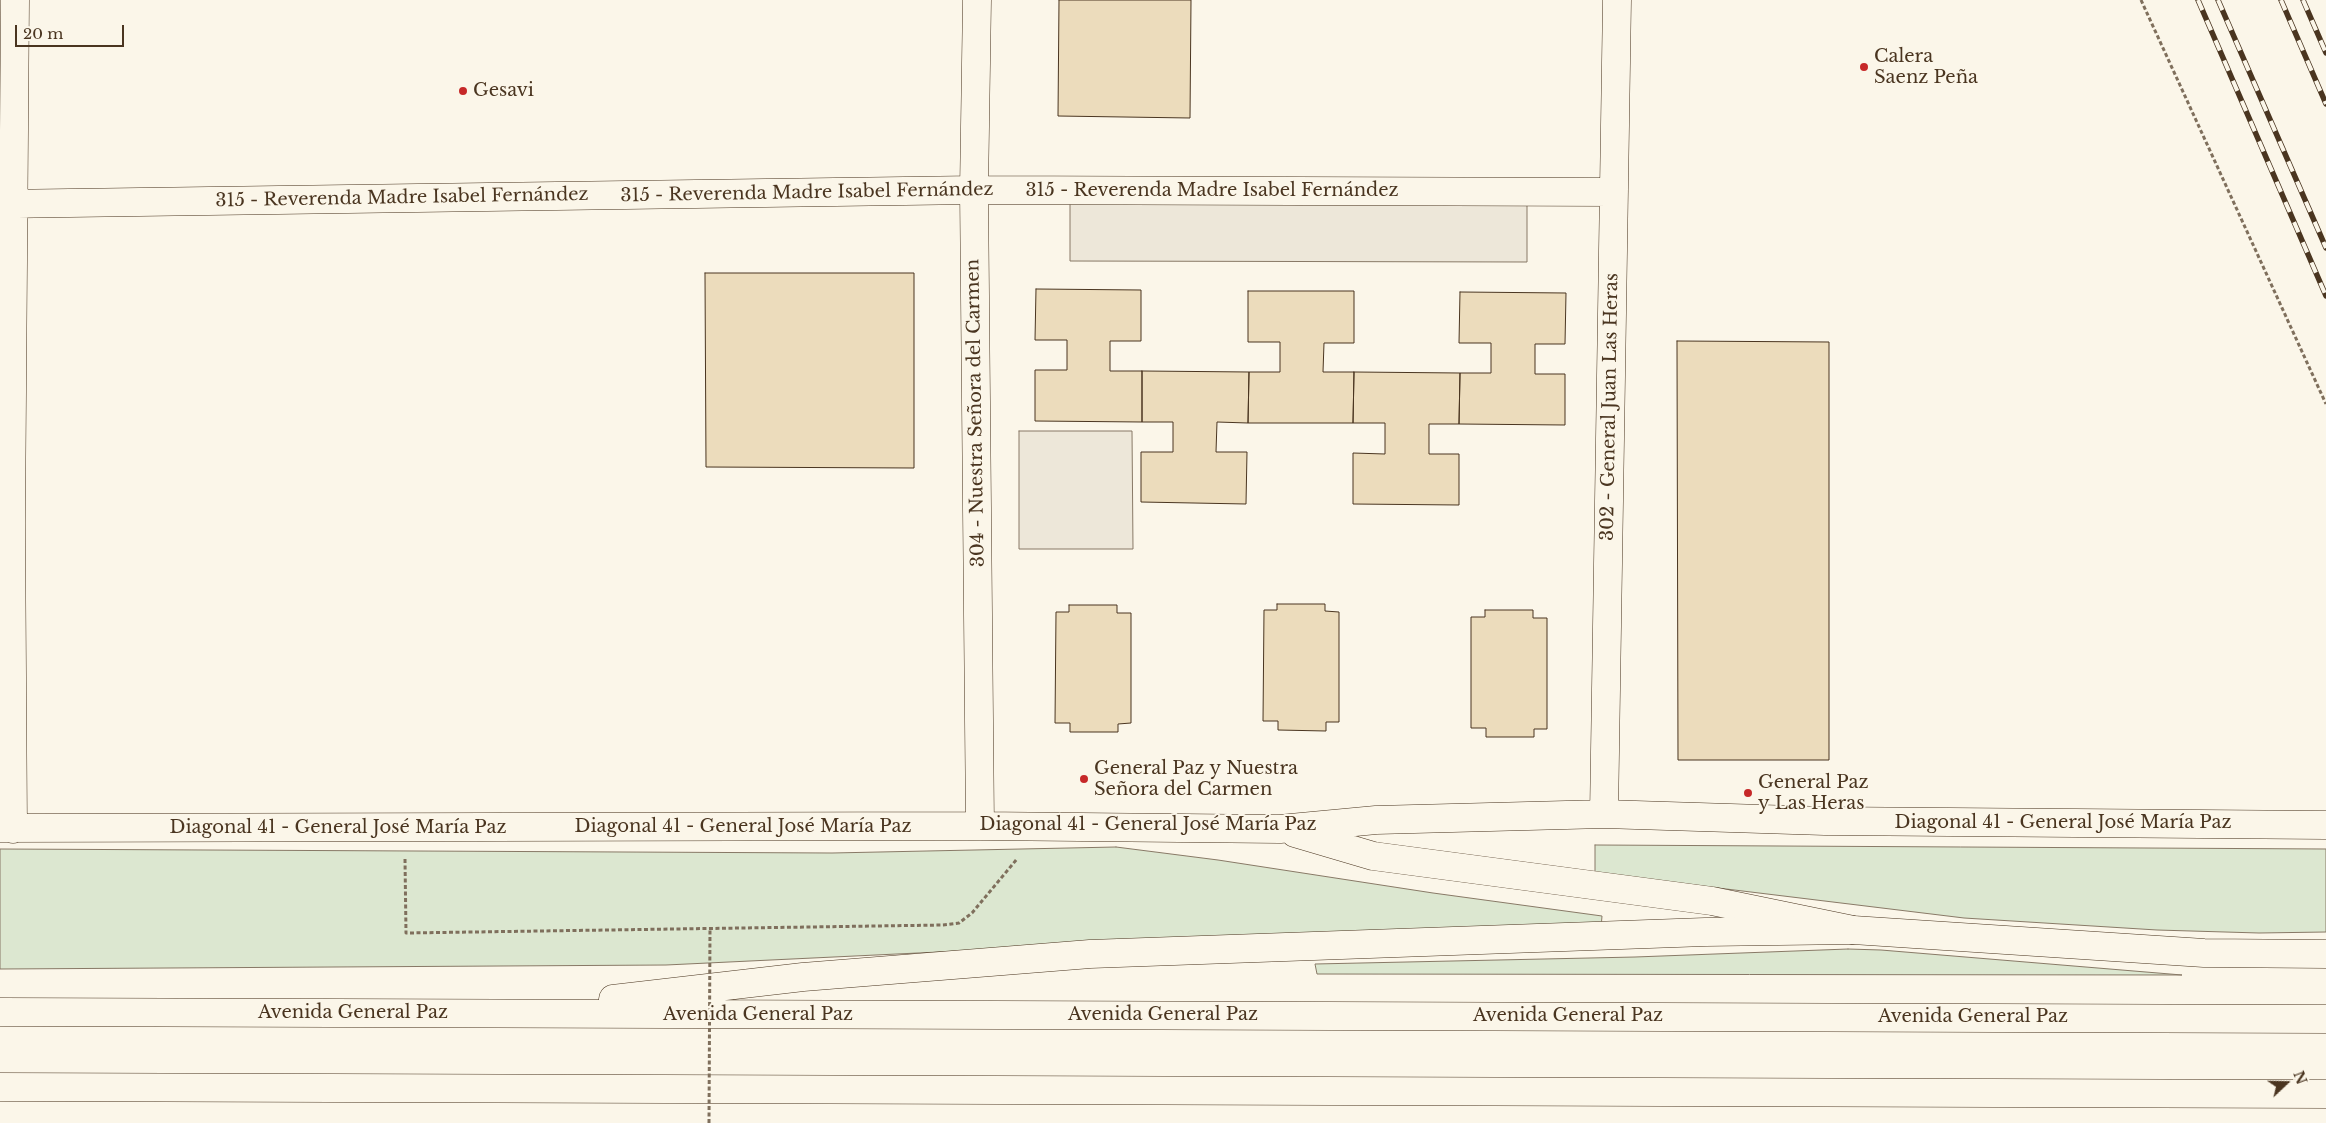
<!DOCTYPE html>
<meta charset="utf-8">
<style>
body{margin:0}
#map{position:relative;width:2326px;height:1123px;overflow:hidden;background:#fbf6e9;font-family:"Libre Baskerville",serif}
canvas{display:block}
.north{position:absolute;left:2261px;top:1058px;width:50px;height:50px;-webkit-text-stroke:4px #fbf6e9;paint-order:stroke;rotate:69deg;font-size:14px;font-weight:700;line-height:20px;text-align:center;color:#4a3520}
.north::after{content:'';display:block;margin:auto;width:18px;height:22px;background:#4a3520;clip-path:polygon(50% 0,100% 100%,50% 72%,0 100%)}
.scale{position:absolute;left:15px;top:25px;width:109px;height:22px;box-sizing:border-box;border:2px solid #4a3520;border-top:0;padding-left:6px;font-size:15px;line-height:18px;white-space:nowrap;color:#4a3520;-webkit-text-stroke:4px #fbf6e9;paint-order:stroke}
</style>
<div id="map">
<canvas width="2326" height="1123"></canvas>
<div class="north">N</div>
<div class="scale">20 m</div>
</div>
<script>
const context = document.querySelector('canvas').getContext('2d');
context.lineJoin = 'round';
function fillPath(path, color) { context.fillStyle = color; context.fill(path, 'evenodd'); }
const toPath = rows => new Path2D(rows.map(r => 'M' + r).join(''));
function strokePath(path, color, width, dash) { context.strokeStyle = color; context.lineWidth = width; context.lineCap = dash ? 'butt' : 'round'; context.setLineDash(dash || []); context.stroke(path); }
function label(font, color, halo, rows, align = 'center') {
  context.font = font + ' "Libre Baskerville",serif'; context.lineWidth = 4; context.setLineDash([]); context.textBaseline = 'middle'; context.strokeStyle = halo; context.fillStyle = color; for (const [text, x, y, turn = 0] of rows) {
    context.save(); context.translate(x, y); context.rotate((+turn || 0) * Math.PI / 180); context.textAlign = isNaN(turn) ? turn : align; if (halo) context.strokeText(text, 0, 0); context.fillText(text, 0, 0); context.restore();
  }
}
const green = toPath([
 [1595,845,2326,849,2326,932,2259,933,2157,930,1964,918,1595,873,1595,845],
 [1116,847,1218,860,1433,893,1602,916,1601,928,1442,928,666,965,0,969,0,849,832,853,1116,847],
 [1848,949,1881,950,2182,975,1317,974,1315,964,1635,957,1848,949]
]);
const parking = toPath([
 [1070,200,1527,201,1527,262,1070,261,1070,200],
 [1019,431,1132,431,1133,549,1019,549,1019,431]
]);
const building = toPath([
 [1059,0,1191,0,1190,118,1058,116,1059,0],
 [705,273,914,273,914,468,706,467,705,273],
 [1036,289,1141,290,1141,341,1110,341,1110,371,1142,371,1142,422,1035,421,1035,370,1067,370,1067,340,1035,340,1036,289],
 [1248,291,1354,291,1354,343,1324,343,1323,372,1354,372,1353,423,1248,423,1249,372,1280,372,1280,342,1248,342,1248,291],
 [1460,292,1566,293,1565,344,1535,344,1535,374,1565,374,1565,425,1459,424,1460,373,1491,373,1491,343,1459,343,1460,292],
 [1677,341,1829,342,1829,760,1678,760,1677,341],
 [1142,371,1249,372,1248,423,1217,422,1216,452,1247,452,1246,504,1141,502,1141,452,1173,452,1173,422,1142,422,1142,371],
 [1354,372,1460,373,1459,424,1429,424,1429,454,1459,454,1459,505,1353,504,1353,453,1385,454,1385,423,1353,423,1354,372],
 [1277,604,1325,604,1325,611,1339,612,1339,722,1326,722,1326,731,1278,730,1278,721,1263,721,1264,610,1277,610,1277,604],
 [1069,605,1117,605,1117,613,1131,613,1131,723,1118,724,1118,732,1070,732,1070,723,1055,723,1056,612,1069,612,1069,605],
 [1485,610,1533,610,1533,618,1547,618,1547,729,1534,729,1534,737,1486,737,1486,728,1471,728,1471,617,1485,617,1485,610]
]);
const path = toPath([
 [2141,0,2326,404],
 [405,859,406,933,943,925,959,923,972,913,1017,859]
]);
const minor = toPath([
 [977,0,974,190,980,826],
 [0,204,974,190,1614,192],
 [1604,814,1617,0],
 [0,828,980,826,1280,829,1376,820,1604,814,1825,821,2326,825],
 [13,829,11,523,15,0],
 [1295,833,1373,856,1712,901,1853,930,2204,953,2326,954]
]);
const highway = toPath([
 [613,999,803,977,1090,954,1705,932,1853,930],
 [0,1012,2326,1019],
 [0,1087,2326,1094]
]);
const rail = toPath([
 [2198,0,2326,296],
 [2218,0,2326,248],
 [2281,0,2326,104],
 [2303,0,2326,53]
]);
const pathBridge = toPath([
 [709,1123,710,929]
]);
const markers = [
 [1864,67,5,"#c62828"],
 [463,91,5,"#c62828"],
 [1084,779,5,"#c62828"],
 [1748,793,5,"#c62828"]
];
const poiNames = [
 ["Calera",1874,57],
 ["Saenz Peña",1874,78],
 ["Gesavi",473,91],
 ["General Paz y Nuestra",1094,769],
 ["Señora del Carmen",1094,790],
 ["General Paz",1758,783],
 ["y Las Heras",1758,804]
];
const streetNames = [
 ["315 - Reverenda Madre Isabel Fernández",1212,191],
 ["315 - Reverenda Madre Isabel Fernández",807,193,-1],
 ["315 - Reverenda Madre Isabel Fernández",402,198,-1],
 ["302 - General Juan Las Heras",1610,407,-89],
 ["304 - Nuestra Señora del Carmen",976,413,-91],
 ["Diagonal 41 - General José María Paz",2063,823],
 ["Diagonal 41 - General José María Paz",1148,825],
 ["Diagonal 41 - General José María Paz",743,827],
 ["Diagonal 41 - General José María Paz",338,828],
 ["Avenida General Paz",353,1013],
 ["Avenida General Paz",758,1015],
 ["Avenida General Paz",1163,1015],
 ["Avenida General Paz",1568,1016],
 ["Avenida General Paz",1973,1017]
];
fillPath(green, '#dce7d0');
strokePath(green, '#887966', 1);
fillPath(parking, '#ede7d9');
strokePath(parking, '#887966', 1);
fillPath(building, '#ecdcbc');
strokePath(building, '#4a3520', 1);
strokePath(minor, '#4a3520', 29);
strokePath(highway, '#4a3520', 29);
strokePath(path, '#7f6f5c', 3, [4, 2.5]);
strokePath(minor, '#fbf6e9', 28);
strokePath(highway, '#fbf6e9', 28);
strokePath(rail, '#4a3520', 5.5);
strokePath(rail, '#fbf6e9', 4, [11]);
strokePath(pathBridge, '#7f6f5c', 3, [4, 2.5]);
for (const [x, y, r, color] of markers) { const dot = new Path2D(); dot.arc(x, y, r, 0, 2 * Math.PI); context.fillStyle = color; context.fill(dot); strokePath(dot, '#fbf6e9', 2); }
label('18px', '#4a3520', '#fbf6e9', poiNames, 'left');
label('18px', '#4a3520', '#fbf6e9', streetNames);
</script>
